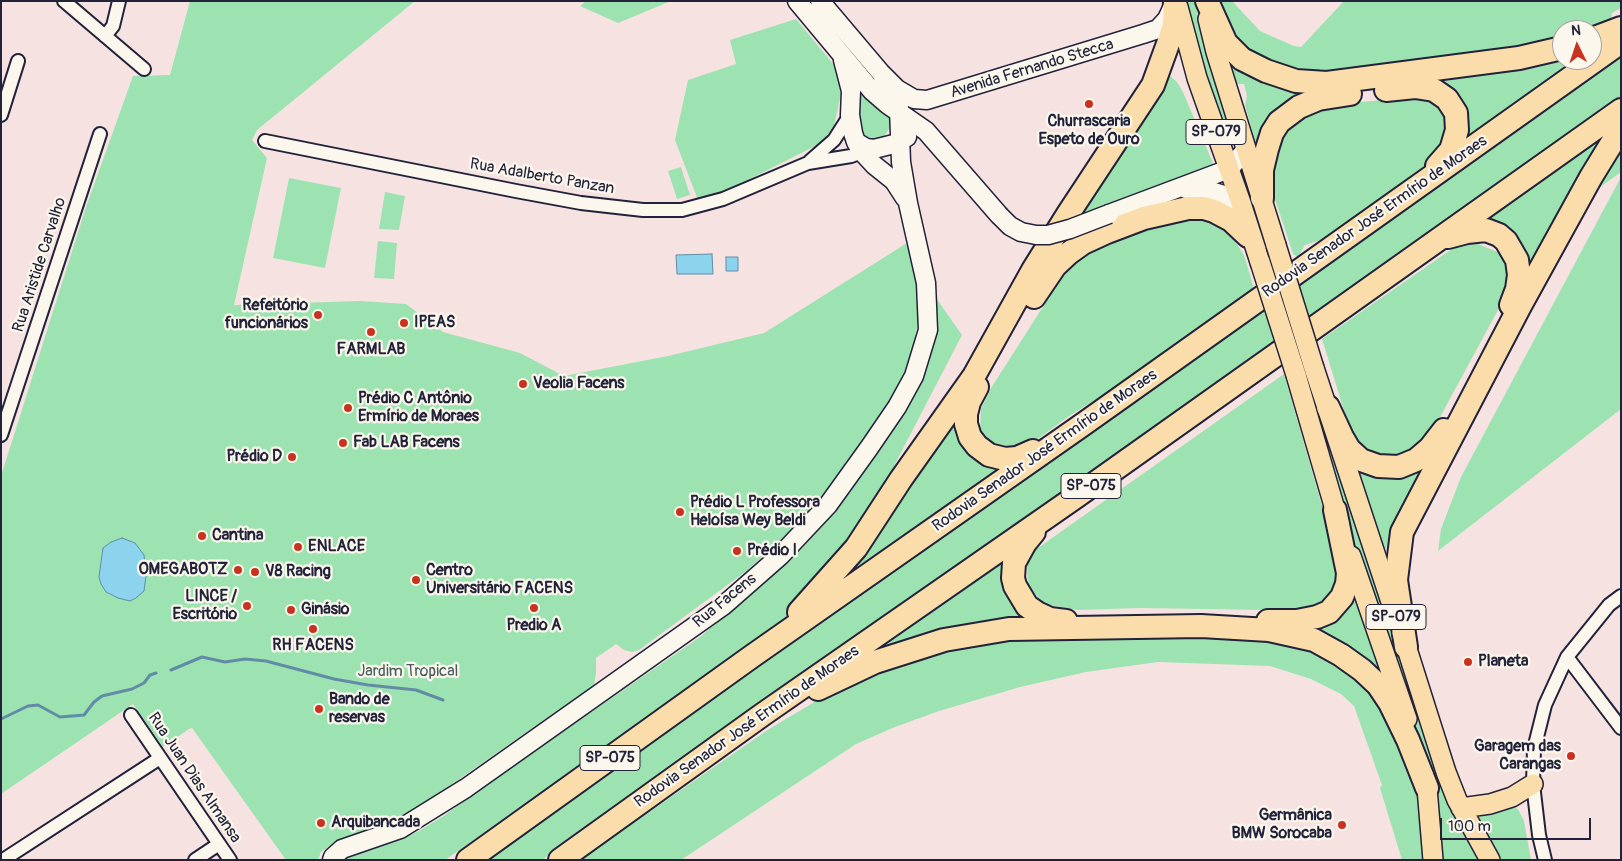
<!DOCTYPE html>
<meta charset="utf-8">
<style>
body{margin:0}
#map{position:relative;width:1622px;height:861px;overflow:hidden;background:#f6e3e1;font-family:Pangolin,sans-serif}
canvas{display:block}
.frame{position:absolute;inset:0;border:2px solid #22223b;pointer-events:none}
.north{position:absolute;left:1552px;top:20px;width:50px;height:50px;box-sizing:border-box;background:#fbf7ec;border:1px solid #a4a2a5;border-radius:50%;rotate:356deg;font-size:14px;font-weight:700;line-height:20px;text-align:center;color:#22223b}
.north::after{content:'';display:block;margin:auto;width:18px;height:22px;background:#c8321e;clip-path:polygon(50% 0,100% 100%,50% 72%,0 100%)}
.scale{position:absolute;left:1440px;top:818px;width:151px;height:22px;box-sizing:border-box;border:2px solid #22223b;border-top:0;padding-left:6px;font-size:15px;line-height:18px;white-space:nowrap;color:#22223b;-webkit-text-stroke:4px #fbf7ec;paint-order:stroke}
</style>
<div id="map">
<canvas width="1622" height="861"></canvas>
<div class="frame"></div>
<div class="north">N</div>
<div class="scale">100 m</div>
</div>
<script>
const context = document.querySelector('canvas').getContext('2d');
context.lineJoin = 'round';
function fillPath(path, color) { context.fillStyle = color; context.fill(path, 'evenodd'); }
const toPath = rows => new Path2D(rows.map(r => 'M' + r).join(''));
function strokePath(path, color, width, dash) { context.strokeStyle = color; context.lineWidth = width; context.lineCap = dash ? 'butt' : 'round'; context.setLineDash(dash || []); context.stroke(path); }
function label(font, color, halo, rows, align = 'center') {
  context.font = font + ' Pangolin,sans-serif'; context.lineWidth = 4.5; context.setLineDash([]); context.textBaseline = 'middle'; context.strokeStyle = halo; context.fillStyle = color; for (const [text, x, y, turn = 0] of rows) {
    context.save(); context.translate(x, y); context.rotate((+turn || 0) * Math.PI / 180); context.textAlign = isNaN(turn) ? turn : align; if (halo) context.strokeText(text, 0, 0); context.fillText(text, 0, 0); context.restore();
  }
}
const green = toPath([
 [190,1,415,1,257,130,252,140,267,158,234,305,360,301,406,304,443,332,520,353,564,376,668,356,764,333,907,243,917,283,920,312,914,343,905,371,888,403,855,455,817,508,745,572,639,650,632,652,624,650,616,644,596,658,596,673,594,685,412,812,381,828,334,843,321,852,318,860,286,860,192,728,189,729,163,747,133,704,1,794,1,476,86,207,133,76,170,75],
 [586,1,671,1,618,23,580,6],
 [1183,1,1195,1,1209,54,1234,133,1224,138],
 [1217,1,1232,1,1260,31,1294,46,1301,47,1344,1,1621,1,1621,8,1612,13,1609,27,1592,30,1562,30,1562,41,1331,74,1294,68,1264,61,1242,45,1226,20],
 [796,19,834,65,839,77,841,94,834,126,821,143,730,189,698,200,675,140,688,80,736,64,730,40],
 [1621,52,1621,96,542,860,483,860],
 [1562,60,1581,60,1460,146,1465,126,1408,82,1527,67],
 [1233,63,1318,92,1259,156,1245,105,1247,96,1244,84,1235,84,1229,67],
 [1167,73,1177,82,1183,92,1213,163,1212,167,1210,170,1078,215],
 [859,92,874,102,893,119,892,124,882,140,872,142,866,140,862,135,857,120],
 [1422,97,1435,104,1446,114,1449,134,1428,163,1330,237,1305,245,1298,257,1293,254,1271,187,1272,164,1280,142,1290,125,1324,105],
 [1605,135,1519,299,1522,263,1474,225],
 [1621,140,1621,172,1585,198],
 [681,167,690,195,677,199,668,171],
 [1621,177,1621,409,1438,551,1441,529,1461,477],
 [289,178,341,188,325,268,273,258],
 [385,192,405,196,399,230,379,229],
 [1193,214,1213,220,1227,229,1244,255,1255,292,1139,373,1069,416,1035,441,1018,449,998,448,986,440,980,430,981,409,991,388,1071,263,1110,242],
 [378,241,397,243,394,279,374,278],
 [1459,244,1478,244,1500,253,1511,273,1511,286,1432,432,1419,451,1389,458,1374,456,1358,444,1351,433,1322,339],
 [934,295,962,335,855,541,808,595,773,630,445,860,344,860,348,856,395,842,419,831,445,815,516,764,700,637,775,572,845,494,886,440,919,376],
 [1284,374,1339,565,1341,583,1328,602,1306,609,1269,610,1140,608,1078,610,1044,604,1028,586,1027,565,1035,550],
 [1313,381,1445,791,1458,825,1479,860,1442,860,1439,811,1433,783,1304,387],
 [961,410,1003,467,837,585],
 [1446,435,1381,557,1354,464,1379,472],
 [1014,555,1032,618,851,668],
 [1350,579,1390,691,1295,625,1314,621],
 [1056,637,1270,638,1309,645,1340,661,1388,711,1421,791,1425,860,1402,860,1380,788,1382,785,1354,706,1341,694,1311,679,1270,666,1158,662,1086,672,1020,687,939,711,895,727,856,744,681,860,580,860,769,729,818,700,892,666,953,648,991,642],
 [1512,807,1518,809,1524,821,1531,860,1497,860,1475,819,1481,816]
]);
const water = toPath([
 [712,254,713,274,677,274,676,255,712,254],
 [726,257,738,257,738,271,726,271,726,257],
 [122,538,135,543,144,555,146,576,144,591,136,598,130,601,118,598,106,592,101,584,99,577,103,548,111,542,122,538]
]);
const stream = toPath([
 [171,670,202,657,225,662,245,659,266,661,334,679,368,685,416,690,443,700],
 [1,719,28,706,38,705,60,717,84,715,94,702,102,696,132,689,144,683,150,675,156,673]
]);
const street = toPath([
 [64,1,144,69],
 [105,36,113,26,119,1],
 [1,115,18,61],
 [265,141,516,191,581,203,643,210,682,210,723,199,808,163,851,156,862,152],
 [810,161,834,140,850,115],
 [1,435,100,134],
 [1567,657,1621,728],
 [131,715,230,860],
 [3,860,160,758],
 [195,860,219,844],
 [1545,860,1539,835,1533,784,1534,749,1545,705,1567,657,1609,605,1621,596]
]);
const secondary = toPath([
 [797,1,872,91,887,104,926,131,999,215],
 [820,1,881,73,897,89,914,99,927,100,1143,34,1158,29,1167,19,1174,4],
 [843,60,851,91,850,115,853,133,856,142,862,152,874,165,894,181,905,198],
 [856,142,866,148,874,149,894,144,907,137],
 [1186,189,1200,188,1224,195,1237,208,1241,218],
 [1109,214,1229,169,1244,152,1245,148],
 [332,860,333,857,342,849,400,829,466,788,723,606,780,556,828,505,869,448,897,407,914,376,928,330,926,283,908,203,901,162,899,108,896,99,881,73]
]);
const primary = toPath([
 [1178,7,1197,78,1240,200,1260,262],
 [1208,19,1216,52,1276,245],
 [1314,368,1392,605],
 [1296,375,1339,523],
 [1351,556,1407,719],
 [1402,633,1446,772,1457,800,1490,860],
 [1423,774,1427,788,1433,860],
 [1461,808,1490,804,1512,797,1533,784]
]);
const highway = toPath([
 [1207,1,1226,43,1242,59,1266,71,1296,81,1327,83,1519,58,1562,48],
 [1592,39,1621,28],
 [1386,90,1415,87,1434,90,1447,99,1456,113,1457,130,1451,150,1437,166],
 [1262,198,1262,170,1267,149,1272,133,1279,122,1299,107,1318,99,1350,94],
 [1448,237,1467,232,1486,230,1499,235,1506,241,1517,260,1519,275,1517,289,1511,305],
 [1034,297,1055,266,1069,253,1083,243,1107,232,1144,218,1188,208,1204,208,1214,211,1231,220,1248,236],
 [977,387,969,402,966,414,966,424,970,437,977,446,989,455,1005,459,1017,458,1033,451],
 [1328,407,1342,437,1349,449,1361,460,1378,466,1399,467,1416,460,1430,448,1444,430],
 [1034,532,1025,543,1014,563,1013,578,1015,586,1027,606,1037,613,1050,619,1066,621],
 [799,612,856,548,901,479,974,376,1033,270,1068,214,1153,85,1169,41,1174,25,1175,1],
 [1268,621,1297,621,1317,617,1329,612,1342,597,1347,584,1348,573,1335,510],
 [1406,647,1396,580,1402,532,1520,306,1591,177,1621,128],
 [818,689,875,662,944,640,1009,629,1201,626,1269,630,1314,640,1341,655,1362,670,1378,685,1390,703,1408,740,1427,788],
 [468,860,751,657,1085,423,1621,42],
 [560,860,762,715,1077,496,1621,110]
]);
const secondaryBridge = toPath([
 [999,215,1010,226,1021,232,1036,235,1048,235,1070,229,1109,214]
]);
const primaryBridge = toPath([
 [1276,245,1314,368],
 [1260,262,1296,375]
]);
const markers = [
 [1089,104,5,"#c8321e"],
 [318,315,5,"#c8321e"],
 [404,323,5,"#c8321e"],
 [371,332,5,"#c8321e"],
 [523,384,5,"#c8321e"],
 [348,408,5,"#c8321e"],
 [343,443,5,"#c8321e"],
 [292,457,5,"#c8321e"],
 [680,512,5,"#c8321e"],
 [202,536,5,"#c8321e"],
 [298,547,5,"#c8321e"],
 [737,551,5,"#c8321e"],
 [238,570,5,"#c8321e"],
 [255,572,5,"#c8321e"],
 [416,580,5,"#c8321e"],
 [247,606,5,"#c8321e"],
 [534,608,5,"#c8321e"],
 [291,610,5,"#c8321e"],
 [313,629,5,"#c8321e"],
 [1468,662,5,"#c8321e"],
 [319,709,5,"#c8321e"],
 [1571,756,5,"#c8321e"],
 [321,823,5,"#c8321e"],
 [1342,825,5,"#c8321e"]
];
const shields = [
 [1216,132,60],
 [1091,486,60],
 [1396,617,60],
 [610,758,60]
];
const shieldNames = [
 ["SP-079",1216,132],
 ["SP-075",1091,486],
 ["SP-079",1396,617],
 ["SP-075",610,758]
];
const streetNames = [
 ["Avenida Fernando Stecca",1032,69,-17],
 ["Rua Adalberto Panzan",542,177,10],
 ["Rodovia Senador José Ermírio de Moraes",1375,217,-35],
 ["Rua Aristide Carvalho",40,265,-72],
 ["Rodovia Senador José Ermírio de Moraes",1045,451,-35],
 ["Rua Facens",725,601,-39],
 ["Rodovia Senador José Ermírio de Moraes",747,727,-35],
 ["Rua Juan Dias Almansa",194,778,56]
];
const poiNames = [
 ["Churrascaria",1089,122,"center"],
 ["Espeto de Ouro",1089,140,"center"],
 ["Refeitório",308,306,"right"],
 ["funcionários",308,324,"right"],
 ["IPEAS",414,323],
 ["FARMLAB",371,350,"center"],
 ["Veolia Facens",533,384],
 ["Prédio C Antônio",358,399],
 ["Ermírio de Moraes",358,417],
 ["Fab LAB Facens",353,443],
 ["Prédio D",282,457,"right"],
 ["Prédio L Professora",690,503],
 ["Heloísa Wey Beldi",690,521],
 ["Cantina",212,536],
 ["ENLACE",308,547],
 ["Prédio I",747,551],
 ["OMEGABOTZ",228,570,"right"],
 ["Centro",426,571],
 ["Universitário FACENS",426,589],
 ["V8 Racing",265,572],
 ["LINCE /",237,597,"right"],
 ["Escritório",237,615,"right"],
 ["Ginásio",301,610],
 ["Predio A",534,626,"center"],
 ["RH FACENS",313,646,"center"],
 ["Planeta",1478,662],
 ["Bando de",329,700],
 ["reservas",329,718],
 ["Garagem das",1561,747,"right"],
 ["Carangas",1561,765,"right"],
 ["Germânica",1332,816,"right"],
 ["BMW Sorocaba",1332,834,"right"],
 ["Arquibancada",331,823]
];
const parkNames = [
 ["Jardim Tropical",408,672]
];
fillPath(green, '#9de3b1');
fillPath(water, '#8cd3ee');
strokePath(water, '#628ca6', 1);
strokePath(stream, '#628ca6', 3);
strokePath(street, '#22223b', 16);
strokePath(secondary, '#22223b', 21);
strokePath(primary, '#22223b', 22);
strokePath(highway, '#22223b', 26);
strokePath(street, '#fbf7ec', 12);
strokePath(secondary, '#fbf7ec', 18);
strokePath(primary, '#faddab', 19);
strokePath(highway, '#faddab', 22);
strokePath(secondaryBridge, '#22223b', 21, []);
strokePath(primaryBridge, '#22223b', 22, []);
strokePath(secondaryBridge, '#fbf7ec', 18);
strokePath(primaryBridge, '#faddab', 19);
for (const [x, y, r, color] of markers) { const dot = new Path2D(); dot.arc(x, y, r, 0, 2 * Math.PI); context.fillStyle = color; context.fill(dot); strokePath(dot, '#fbf7ec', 2); }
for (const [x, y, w] of shields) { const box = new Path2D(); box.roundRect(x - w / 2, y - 12.5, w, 25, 4); context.fillStyle = '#fbf7ec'; context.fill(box); strokePath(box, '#22223b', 1); }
label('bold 15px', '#22223b', null, shieldNames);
label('16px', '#22223b', '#fbf7ec', streetNames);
label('bold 16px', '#22223b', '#fbf7ec', poiNames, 'left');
label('16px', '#475c5e', '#fbf7ec', parkNames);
</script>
